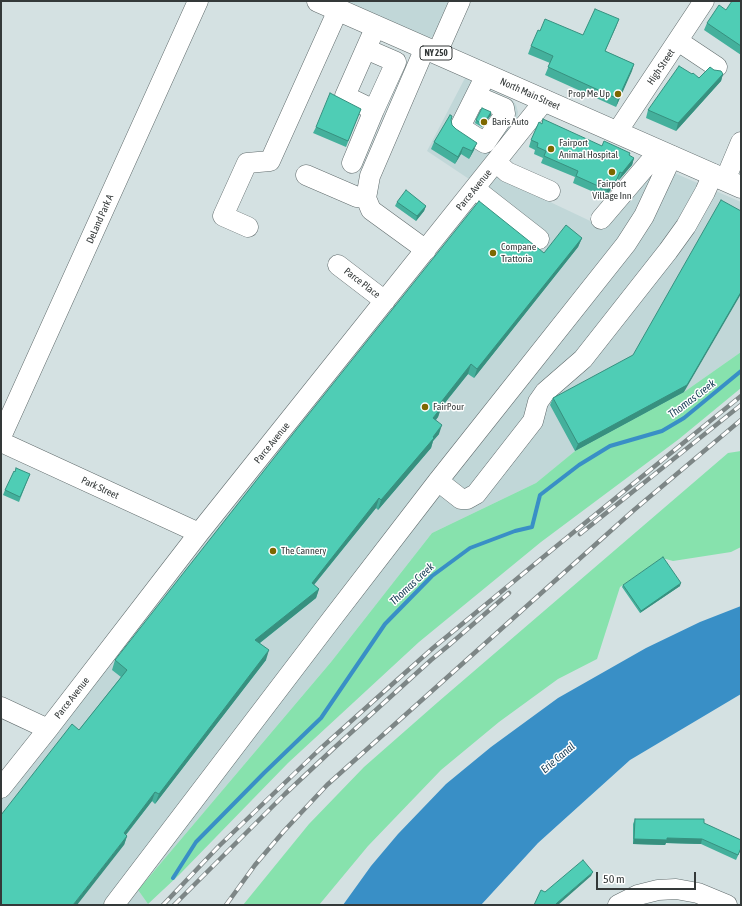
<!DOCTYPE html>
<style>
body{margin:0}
#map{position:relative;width:742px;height:906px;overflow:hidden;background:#d4e1e2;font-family:"Asap Condensed",sans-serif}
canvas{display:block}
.frame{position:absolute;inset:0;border:2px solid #343939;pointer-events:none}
.scale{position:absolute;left:596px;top:872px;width:100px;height:18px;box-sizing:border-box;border:2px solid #343939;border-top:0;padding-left:5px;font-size:12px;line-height:14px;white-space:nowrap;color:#343939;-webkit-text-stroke:3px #fff;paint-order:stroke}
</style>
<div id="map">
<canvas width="742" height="906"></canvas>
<div class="frame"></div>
<div class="scale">50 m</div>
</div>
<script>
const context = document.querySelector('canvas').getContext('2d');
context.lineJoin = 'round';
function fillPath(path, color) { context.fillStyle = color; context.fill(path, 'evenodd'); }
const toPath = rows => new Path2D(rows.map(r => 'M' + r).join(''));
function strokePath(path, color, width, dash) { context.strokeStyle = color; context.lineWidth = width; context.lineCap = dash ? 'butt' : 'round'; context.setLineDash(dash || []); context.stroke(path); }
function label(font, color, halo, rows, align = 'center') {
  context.font = font + ' "Asap Condensed",sans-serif'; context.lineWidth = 3; context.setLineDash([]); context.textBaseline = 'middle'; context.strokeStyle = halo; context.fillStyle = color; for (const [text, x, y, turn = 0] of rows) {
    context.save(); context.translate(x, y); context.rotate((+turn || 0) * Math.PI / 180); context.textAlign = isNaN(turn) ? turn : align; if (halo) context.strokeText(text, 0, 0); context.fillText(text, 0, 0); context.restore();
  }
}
const built = toPath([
 [340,1,453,1,436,35,430,38,423,37],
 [465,78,513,101,516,105,518,112,517,119,469,179,427,151],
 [656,165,741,202,741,352,684,392,575,451,536,483,432,533,331,662,138,890,148,904,147,905,1,905,1,796,493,175,603,227]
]);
const green = toPath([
 [741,352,741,388,679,439,541,542,419,642,288,763,179,875,148,904,138,890,331,662,432,533,536,483,575,451,684,392],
 [741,451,741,547,731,552,673,561,662,558,620,587,597,659,558,679,499,722,441,770,368,846,319,905,243,905,309,824,364,767,438,702,728,453]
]);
const water = toPath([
 [741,606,741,694,630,760,538,843,481,905,343,905,371,866,398,834,446,784,491,747,558,698,646,648,700,622]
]);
const stream = toPath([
 [173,878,196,842,264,773,321,718,385,624,432,576,470,548,515,531,532,527,540,495,579,465,610,446,662,431,684,418,741,371]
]);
const minor = toPath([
 [678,41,717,67],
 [425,48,370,176,366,198,371,210,426,250],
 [366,49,396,62,374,110,345,96,376,26],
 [437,53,460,1],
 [476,96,504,108,505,114,485,143,460,127,486,75],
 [617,132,704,1],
 [496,162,507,172,550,191],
 [352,163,374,110],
 [306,175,357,197,366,198],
 [725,180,741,142],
 [475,189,539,239],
 [601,219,659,151],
 [248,227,223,216,247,163,270,161,338,10],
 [338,265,385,301],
 [1,437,198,1],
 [1,442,199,533],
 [438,481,461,499,467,499,476,494,533,421,538,402,545,392,583,359,668,251,686,226,705,192,713,174],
 [1,707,48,729],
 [1,788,48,729,199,533,545,100],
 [114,905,331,620,438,481,626,244,644,216,672,156],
 [618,905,638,895,658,890,676,889,698,893,727,905]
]);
const major = toPath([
 [318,1,741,187]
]);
const rail = toPath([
 [580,534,741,405],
 [163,905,218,847,320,749,388,688,433,648,553,549,741,396],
 [174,905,285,794,333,749,431,660,448,646,509,593],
 [226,905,255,865,284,831,327,785,634,510,741,420]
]);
const wall = toPath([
 [741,1,741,55,704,30,707,23,726,10],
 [619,19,605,51,634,64,616,107,545,75,550,63,528,54,531,46,540,31,583,35],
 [714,70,723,74,721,81,676,131,646,118,648,110,692,74,699,78],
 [361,109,346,147,313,133,316,127],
 [491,112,491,115,482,127,475,123,476,120],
 [451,120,452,125,474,150,469,159,461,154,455,164,431,149,434,142],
 [531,140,602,146,630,153,629,156,634,158,632,165,619,180,617,179,614,186,605,197,573,183,575,177,541,163,543,158,534,154,535,150,529,147],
 [397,202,426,206,424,211,416,221,395,206],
 [582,238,578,247,474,378,468,374,441,408,438,417,436,420,439,434,433,441,431,448,378,510,376,508,314,585,319,589,316,598,260,643,266,660,155,804,152,801,126,835,127,836,124,845,79,730,121,677,112,670,115,660,544,253],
 [684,392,575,451,550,405,553,398],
 [15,472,30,474,19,502,3,495,5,490],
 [623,585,680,586,640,613,622,587],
 [635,819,704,823,741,849,736,860,701,844,666,843,665,845,633,844,633,824]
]);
const shadedWall = toPath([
 [619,19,616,27,602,58,605,51],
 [634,64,632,71,616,107,618,99],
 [723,74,721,81,676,131,678,123],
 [491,112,491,115,482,127,483,125],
 [477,143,474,150,469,159,472,151],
 [463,147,461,154,455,164,458,157],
 [634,158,632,165,619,180,622,173],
 [620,172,614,186,605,197,607,190],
 [426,206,424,211,416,221,417,216],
 [582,238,578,247,474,378,477,369],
 [741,292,741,294,684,392,575,451,578,444],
 [471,364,468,374,435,415,438,406],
 [441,408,438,417,430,427,433,418],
 [442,425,439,434,433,441,431,448,378,510,381,500],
 [379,498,376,508,308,592,312,583],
 [681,583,680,586,640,613,641,611],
 [319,589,316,598,252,649,255,640],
 [269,650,266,660,155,804,159,794],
 [155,792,152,801,120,842,124,833],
 [127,836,124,845,77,905,73,905],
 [667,838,702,839,701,844,666,843,665,845,633,844,634,839],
 [593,872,591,876,558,905,555,905,558,902]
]);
const building = toPath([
 [732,1,741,1,741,46,707,23,719,5,726,10,732,1],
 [595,9,619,19,605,51,634,64,618,99,548,67,553,56,531,46,538,30,540,31,545,19,583,35,595,9],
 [679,66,692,74,693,73,699,78,710,67,714,70,721,71,723,74,678,123,648,110,679,66],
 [330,93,361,109,348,141,316,127,330,93],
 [482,108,491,112,483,125,476,120,482,108],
 [450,115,452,116,451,120,452,125,456,129,477,143,472,151,463,147,458,157,434,142,450,115],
 [543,119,602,146,604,141,630,153,629,155,634,158,622,173,620,172,617,179,607,190,576,176,578,171,544,156,546,151,537,147,538,143,531,140,539,122,542,124,543,119],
 [406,190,426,206,417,216,397,202,406,190],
 [721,200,741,211,741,292,687,385,578,444,553,398,633,355,721,200],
 [479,201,544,253,566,225,582,238,477,369,471,364,438,406,441,408,433,418,442,425,433,437,434,438,381,500,379,498,312,583,319,589,255,640,269,650,159,794,155,792,124,833,127,836,73,905,1,905,1,815,72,724,79,730,127,670,115,660,296,430,479,201],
 [16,468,30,474,20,497,5,490,14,471,15,472,16,468],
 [663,557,681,583,641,611,623,585,663,557],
 [635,819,704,819,704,823,741,840,741,848,738,855,702,839,667,838,667,840,634,839,635,819],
 [583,860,593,872,558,902,555,905,534,905,541,890,545,892,583,860]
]);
const markers = [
 [618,94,4,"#7d6800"],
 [484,122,4,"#7d6800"],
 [551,149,4,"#7d6800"],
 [612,172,4,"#7d6800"],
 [493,253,4,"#7d6800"],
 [425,407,4,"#7d6800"],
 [273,551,4,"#7d6800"]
];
const shields = [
 [436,53,32]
];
const shieldNames = [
 ["NY 250",436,53]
];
const streetNames = [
 ["High Street",661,67,-56],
 ["North Main Street",530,94,24],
 ["Parce Avenue",474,190,-51],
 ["DeLand Park A",100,219,-66],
 ["Parce Place",362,283,38],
 ["Parce Avenue",272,443,-51],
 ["Park Street",100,488,25],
 ["Parce Avenue",72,698,-52]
];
const poiNames = [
 ["Prop Me Up",610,94,"right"],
 ["Baris Auto",492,122],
 ["Fairport",559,143],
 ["Animal Hospital",559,155],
 ["Fairport",612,184,"center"],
 ["Village Inn",612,196,"center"],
 ["Compane",501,247],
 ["Trattoria",501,259],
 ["FairPour",433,407],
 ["The Cannery",281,551]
];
const waterNames = [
 ["Thomas Creek",692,399,-37],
 ["Thomas Creek",412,584,-43],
 ["Erie Canal",558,758,-40]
];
fillPath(built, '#c1d7d8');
fillPath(green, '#87e2ad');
fillPath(water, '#398fc6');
strokePath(stream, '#398fc6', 4);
strokePath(minor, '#606b6c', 21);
strokePath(major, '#606b6c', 23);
strokePath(minor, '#fff', 20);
strokePath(major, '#fff', 22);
strokePath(rail, '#7d8686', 4.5);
strokePath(rail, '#fff', 3, [9]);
fillPath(wall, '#44b09c');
fillPath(shadedWall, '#37907f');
fillPath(building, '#4fcdb5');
strokePath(building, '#37907f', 1);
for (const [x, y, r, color] of markers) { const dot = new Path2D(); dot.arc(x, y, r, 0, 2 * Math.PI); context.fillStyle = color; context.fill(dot); strokePath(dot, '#fff', 1.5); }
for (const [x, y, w] of shields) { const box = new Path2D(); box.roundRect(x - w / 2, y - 7, w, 14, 3); context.fillStyle = '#fff'; context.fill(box); strokePath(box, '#343939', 1); }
label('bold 9px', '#343939', null, shieldNames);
label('10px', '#343939', '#fff', streetNames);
label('10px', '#343939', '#fff', poiNames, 'left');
label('italic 11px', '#1e425a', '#fff', waterNames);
</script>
